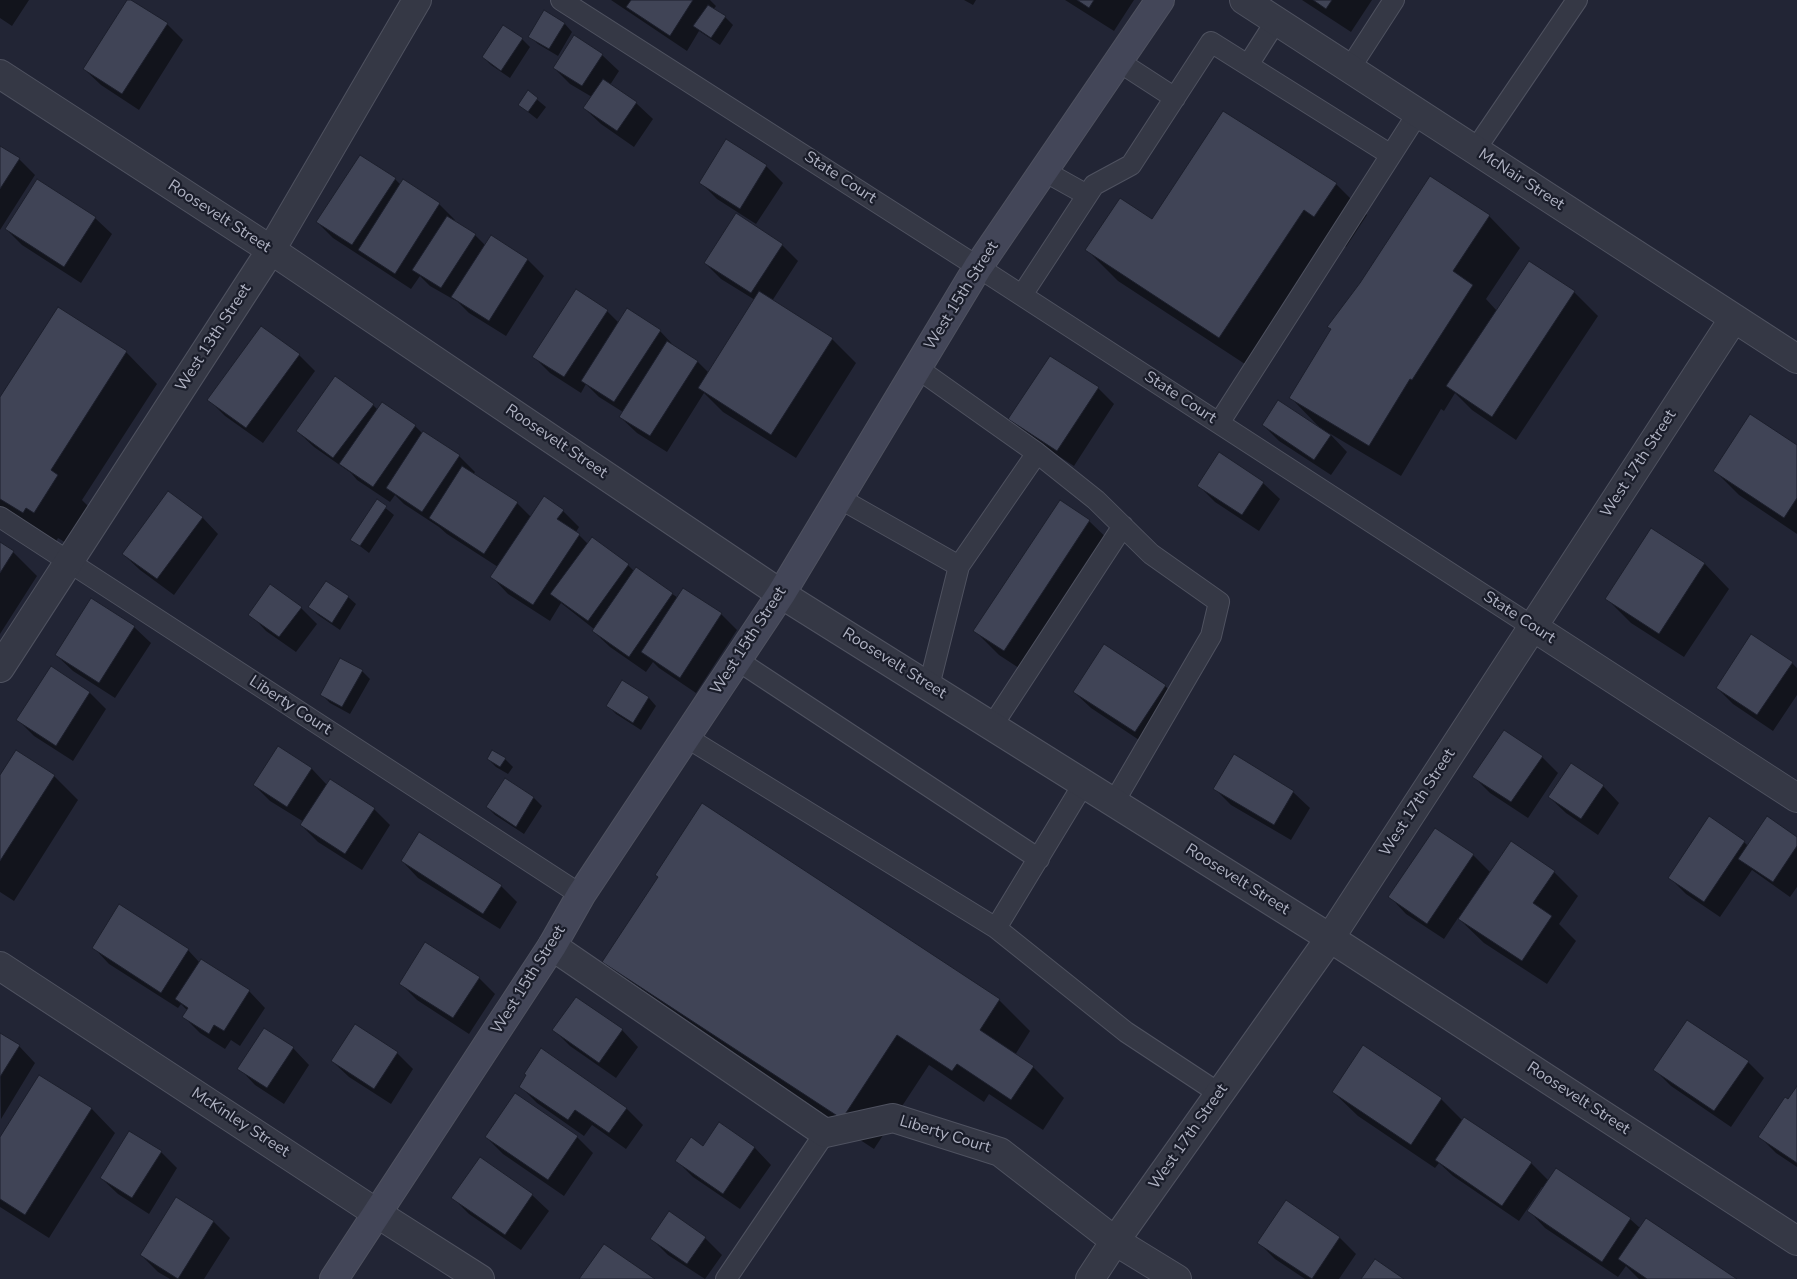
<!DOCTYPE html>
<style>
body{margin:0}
canvas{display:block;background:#222535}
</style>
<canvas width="1797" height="1279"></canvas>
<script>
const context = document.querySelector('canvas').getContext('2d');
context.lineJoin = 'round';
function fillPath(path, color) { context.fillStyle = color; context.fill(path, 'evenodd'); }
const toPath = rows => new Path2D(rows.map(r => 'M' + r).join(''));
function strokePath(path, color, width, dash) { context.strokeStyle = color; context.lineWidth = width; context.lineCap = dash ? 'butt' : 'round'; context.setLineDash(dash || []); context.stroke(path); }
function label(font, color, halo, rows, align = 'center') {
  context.font = font + ' "Nunito Sans",sans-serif'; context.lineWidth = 4.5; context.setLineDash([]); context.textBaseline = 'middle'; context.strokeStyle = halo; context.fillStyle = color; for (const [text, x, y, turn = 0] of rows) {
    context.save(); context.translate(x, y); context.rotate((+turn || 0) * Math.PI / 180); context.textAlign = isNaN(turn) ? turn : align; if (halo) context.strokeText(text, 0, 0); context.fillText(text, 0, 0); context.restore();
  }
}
const shadow = toPath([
 [0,0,29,0,12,26,0,18],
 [128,0,167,24,183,40,139,110,101,85,84,69],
 [611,0,710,0,716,6,713,10,725,17,733,25,720,45,699,31,687,51],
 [964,0,976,0,973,5],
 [1065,0,1134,0,1114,31],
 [1302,0,1372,0,1351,32],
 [545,12,565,24,572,32,558,56,538,44,530,37],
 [522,39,530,47,510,78,491,65,483,57],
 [602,55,619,71,610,85,636,103,653,119,634,147,601,124,584,108,592,97,570,84,554,68],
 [528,92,546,107,537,119,519,105],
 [727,141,766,166,783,183,756,224,717,199,700,182],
 [0,147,19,159,35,175,0,230],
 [395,179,401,185,439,204,455,220,454,222,475,235,485,245,528,260,544,276,506,336,469,313,458,302,430,286,420,276,411,289,333,238,317,222],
 [1336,184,1367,215,1346,247,1335,240,1251,368,1118,281,1087,250,1152,220],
 [1489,216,1520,248,1486,299,1497,311,1574,292,1598,316,1516,440,1472,410,1455,393,1444,411,1441,409,1401,476,1329,433,1347,452,1331,475,1279,441,1263,425,1322,430,1291,398,1332,330,1328,326],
 [95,218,112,234,81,283,22,245,6,229],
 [782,245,798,261,772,301,832,339,856,363,796,458,723,412,704,393,667,452,637,433,620,417,623,412,599,397,586,384,581,393,550,373,534,357,607,311,619,323,660,331,676,348,698,362,709,373,755,300,721,279,705,263],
 [126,352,157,384,82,500,89,507,66,543,58,538,55,544,0,509,0,400],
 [299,355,315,371,263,443,225,416,209,400],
 [1098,388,1114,404,1074,466,1026,435,1010,419],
 [373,405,378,410,415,426,423,434,459,456,475,472,473,475,517,503,531,517,544,498,563,511,579,527,576,532,588,544,628,565,634,571,636,568,678,598,721,614,737,630,696,693,659,668,653,662,646,672,610,647,593,631,594,629,561,603,550,621,508,594,492,577,498,567,447,534,439,527,404,504,395,495,390,502,357,480,351,473,314,447,297,431],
 [1797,447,1797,534,1739,495,1715,471],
 [1263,483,1280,499,1259,531,1215,502,1199,486],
 [377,501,394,515,369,553,352,540],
 [202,517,218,534,174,595,140,570,123,554],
 [1089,521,1114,545,1028,674,999,655,975,631],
 [1652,530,1705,564,1729,589,1684,657,1631,623,1607,599],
 [0,544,13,552,37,576,0,634],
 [348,597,356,604,340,630,318,615,310,607],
 [301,608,317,624,296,652,266,631,250,614],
 [134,627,151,643,115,698,73,671,56,655],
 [1792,663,1797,668,1797,695,1773,731,1733,704,1717,688],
 [51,668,90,693,106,709,73,761,34,736,18,720],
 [362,671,370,679,350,714,330,703,322,695],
 [623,682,649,698,656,706,641,730,616,714,608,706],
 [1165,686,1182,702,1151,748,1091,708,1074,692],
 [278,748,312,769,327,785,374,809,390,825,362,870,318,842,301,825,304,822,270,801,254,785],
 [493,752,505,759,513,767,508,774,496,767,488,759],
 [1542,757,1558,773,1528,818,1490,793,1474,777],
 [54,776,78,800,14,901,0,892,0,777],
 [505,780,534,798,542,806,524,834,495,815,487,807],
 [1603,786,1619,803,1598,835,1566,813,1549,797],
 [1215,789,1293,792,1310,808,1291,840,1231,805],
 [1797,838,1797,887,1790,897,1752,870,1720,917,1686,894,1670,878,1744,842,1748,846],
 [1473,855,1491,873,1554,872,1578,896,1559,924,1576,941,1547,984,1484,943,1458,918,1444,939,1406,914,1390,897],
 [402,861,501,886,517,902,500,929,418,878],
 [659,877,999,1000,1030,1031,1015,1055,1033,1067,1064,1098,1043,1130,989,1094,984,1102,929,1065,874,1149,634,993,603,962],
 [120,906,188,950,200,963,249,991,265,1008,240,1046,231,1040,225,1049,200,1033,184,1017,188,1011,181,1004,178,1008,109,964,93,947],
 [479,978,495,994,469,1034,417,1000,400,983],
 [576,999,622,1030,638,1047,616,1078,570,1046,554,1030],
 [0,1035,19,1046,35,1063,1,1119],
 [1364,1047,1441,1099,1463,1121,1531,1163,1549,1181,1630,1219,1640,1228,1735,1279,1639,1279,1626,1266,1618,1277,1545,1228,1529,1211,1544,1188,1542,1187,1519,1221,1453,1176,1439,1163,1435,1168,1358,1116,1333,1092],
 [293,1048,309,1065,284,1104,255,1085,239,1068],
 [542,1050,627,1109,643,1125,626,1149,592,1125,584,1136,537,1103,521,1087],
 [397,1053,413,1069,391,1104,349,1077,332,1061],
 [1748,1062,1764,1078,1731,1127,1671,1086,1655,1070],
 [1797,1088,1797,1167,1776,1153,1760,1137],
 [91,1108,115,1133,49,1238,0,1207,0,1139],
 [720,1124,755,1148,771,1165,740,1209,693,1177,677,1161,704,1148],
 [486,1137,577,1137,593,1153,564,1196,503,1154],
 [161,1152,177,1168,149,1214,118,1194,101,1178],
 [480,1159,532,1195,549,1211,521,1250,469,1214,453,1198],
 [177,1199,214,1222,230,1238,204,1279,170,1279,158,1272,141,1255],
 [669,1213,705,1238,722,1255,705,1279,668,1255,652,1239],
 [1340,1238,1356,1254,1339,1279,1305,1279,1275,1259,1259,1243]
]);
const building = toPath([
 [127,0,131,0,168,23,122,94,83,69,127,0],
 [631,0,693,0,670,36,626,7,631,0],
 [1077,0,1094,0,1089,8,1077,0],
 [1313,0,1332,0,1326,9,1313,0],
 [708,5,726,16,711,38,693,26,708,5],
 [544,10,565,23,549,49,528,37,544,10],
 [503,25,523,38,501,71,482,57,503,25],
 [574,35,603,54,582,86,553,68,574,35],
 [603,79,637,102,617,131,583,108,603,79],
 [528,90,538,98,528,112,518,105,528,90],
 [1223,111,1337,183,1314,217,1304,210,1219,338,1085,250,1120,198,1152,219,1223,111],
 [726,139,767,165,740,209,699,183,726,139],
 [0,146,20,158,0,189,0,146],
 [360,155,396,178,352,245,316,222,360,155],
 [1430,176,1490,215,1453,271,1473,285,1412,380,1410,379,1369,446,1289,398,1331,329,1327,327,1360,283,1430,176],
 [37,179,96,217,64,267,5,229,37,179],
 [403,179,440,203,395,274,358,250,403,179],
 [736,213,783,244,751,293,704,263,736,213],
 [447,216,476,234,441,288,412,270,447,216],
 [491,235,528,259,489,321,451,297,491,235],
 [1529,261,1575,291,1492,417,1446,386,1529,261],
 [576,289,608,310,564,377,532,357,576,289],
 [759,291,833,338,771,435,698,388,759,291],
 [58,307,127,351,51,470,58,475,34,513,26,508,23,513,0,499,0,397,58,307],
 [627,308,661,330,614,402,581,381,627,308],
 [261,326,300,354,246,428,207,400,261,326],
 [667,341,698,361,650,436,619,417,667,341],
 [1050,356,1099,387,1057,451,1008,419,1050,356],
 [335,376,374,404,333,458,296,431,335,376],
 [1278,400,1331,435,1314,460,1262,425,1278,400],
 [382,402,416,425,373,487,339,464,382,402],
 [1750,414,1797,445,1797,498,1784,518,1713,471,1750,414],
 [423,431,460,455,422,512,386,488,423,431],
 [1219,452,1264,482,1242,515,1197,486,1219,452],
 [462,466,518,502,484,554,429,518,462,466],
 [168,491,203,517,157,579,122,554,168,491],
 [544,496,564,510,557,519,580,534,533,605,490,577,544,496],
 [377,499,387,506,360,546,350,540,377,499],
 [1060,500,1090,520,1004,651,973,631,1060,500],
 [1651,528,1705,563,1659,634,1605,599,1651,528],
 [592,537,629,564,588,621,550,594,592,537],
 [0,542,14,551,0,573,0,542],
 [636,567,673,593,629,657,592,631,636,567],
 [326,581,349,596,332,623,308,607,326,581],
 [270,584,302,607,279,637,248,615,270,584],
 [683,588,722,613,680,678,641,652,683,588],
 [91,598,135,626,99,683,55,655,91,598],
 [1751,634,1793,662,1757,715,1716,688,1751,634],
 [1104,644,1166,685,1135,732,1073,692,1104,644],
 [340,658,363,670,342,707,320,695,340,658],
 [51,666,90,692,56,746,16,720,51,666],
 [622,680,649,697,633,723,606,706,622,680],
 [1504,730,1543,756,1511,802,1472,777,1504,730],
 [278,746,312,768,287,807,253,785,278,746],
 [16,750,55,775,0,861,0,775,16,750],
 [492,750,506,758,500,767,487,759,492,750],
 [1234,754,1294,791,1274,825,1213,789,1234,754],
 [1571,763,1604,785,1581,819,1548,797,1571,763],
 [505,778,534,797,516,827,486,807,505,778],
 [330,779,375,808,345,854,300,825,330,779],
 [702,803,1000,999,980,1030,1034,1066,1011,1100,957,1064,952,1071,897,1035,842,1119,602,962,658,877,655,875,702,803],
 [1709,816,1745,841,1704,902,1668,878,1709,816],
 [1767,816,1797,837,1797,846,1773,882,1738,859,1767,816],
 [1435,828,1474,854,1427,924,1388,897,1435,828],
 [419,832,502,885,483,914,401,861,419,832],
 [1511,841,1555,871,1533,903,1552,916,1522,961,1458,919,1511,841],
 [119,904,189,949,161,993,92,948,119,904],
 [425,942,480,977,453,1018,399,984,425,942],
 [201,959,250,990,224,1031,214,1025,209,1034,182,1017,188,1008,175,999,201,959],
 [576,997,623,1029,599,1063,552,1030,576,997],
 [1687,1020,1749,1061,1714,1111,1653,1070,1687,1020],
 [355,1024,398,1052,374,1089,331,1061,355,1024],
 [264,1028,294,1047,267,1088,237,1069,264,1028],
 [0,1033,20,1045,0,1077,0,1033],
 [1363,1045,1442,1098,1411,1145,1332,1092,1363,1045],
 [541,1048,627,1108,609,1133,575,1110,568,1120,519,1087,526,1075,524,1074,541,1048],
 [39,1075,92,1108,25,1215,0,1199,0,1137,39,1075],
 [1797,1086,1797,1163,1758,1137,1785,1097,1788,1099,1797,1086],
 [515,1093,578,1136,548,1180,485,1137,515,1093],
 [1464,1117,1532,1162,1502,1206,1435,1160,1464,1117],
 [719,1122,755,1147,723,1194,675,1161,691,1137,703,1146,719,1122],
 [129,1131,162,1151,132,1198,100,1178,129,1131],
 [480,1157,533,1194,505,1235,451,1198,480,1157],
 [1556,1168,1631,1218,1602,1262,1527,1211,1556,1168],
 [176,1197,214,1221,178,1279,140,1255,176,1197],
 [1286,1200,1340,1237,1312,1279,1257,1243,1286,1200],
 [669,1211,706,1237,687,1264,650,1239,669,1211],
 [1646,1218,1737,1279,1647,1279,1618,1259,1646,1218],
 [604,1244,655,1279,579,1279,604,1244],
 [1375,1259,1404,1279,1361,1279,1375,1259]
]);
const service = toPath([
 [561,0,978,267,1533,627],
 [1118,61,1175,98],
 [1248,65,1276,21],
 [1350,68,1394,0],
 [1475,150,1577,0],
 [1044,171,1087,195],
 [1022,295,1094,185,1131,165,1211,42,1391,155],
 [1219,423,1418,113],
 [1037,453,1096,500,1151,554,1219,602,1211,636,1114,802],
 [839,498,959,566,1037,453,917,368],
 [0,517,581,895],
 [737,660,1039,859],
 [929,686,959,566],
 [992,726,1123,526],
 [686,737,996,928,1126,1032,1220,1094],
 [996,928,1084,783],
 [726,1279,825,1133]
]);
const minor = toPath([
 [1244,0,1797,359],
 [0,74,271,250,781,594,1330,938,1797,1241],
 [1533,627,1797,798],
 [0,668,271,250,417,0],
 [552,946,825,1133,893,1118,1000,1152,1115,1241,1177,1279],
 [0,966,378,1214,480,1279],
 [1090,1279,1115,1241,1330,938,1734,318]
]);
const secondary = toPath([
 [334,1279,552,946,581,895,781,594,978,267,1160,0]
]);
const streetNames = [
 ["State Court",840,178,33],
 ["McNair Street",1521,180,33],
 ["Roosevelt Street",219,217,33],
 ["West 15th Street",962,296,-58],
 ["West 13th Street",214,338,-57],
 ["State Court",1180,398,33],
 ["Roosevelt Street",556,442,34],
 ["West 17th Street",1639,464,-57],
 ["State Court",1519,618,33],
 ["West 15th Street",749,641,-57],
 ["Roosevelt Street",894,664,32],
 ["Liberty Court",290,706,33],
 ["West 17th Street",1418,803,-57],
 ["Roosevelt Street",1237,880,32],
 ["West 15th Street",529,980,-58],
 ["Roosevelt Street",1578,1099,33],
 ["McKinley Street",240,1123,33],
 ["Liberty Court",945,1135,17],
 ["West 17th Street",1189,1137,-55]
];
fillPath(shadow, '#0007');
fillPath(building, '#404456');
strokePath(building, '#1c1f2c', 1);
strokePath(service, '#4f5260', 22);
strokePath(minor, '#4f5260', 30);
strokePath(secondary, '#4f5260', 30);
strokePath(service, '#353845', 20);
strokePath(minor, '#353845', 28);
strokePath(secondary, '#434658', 28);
label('16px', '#afb2c2', '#1a1d2a', streetNames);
</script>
